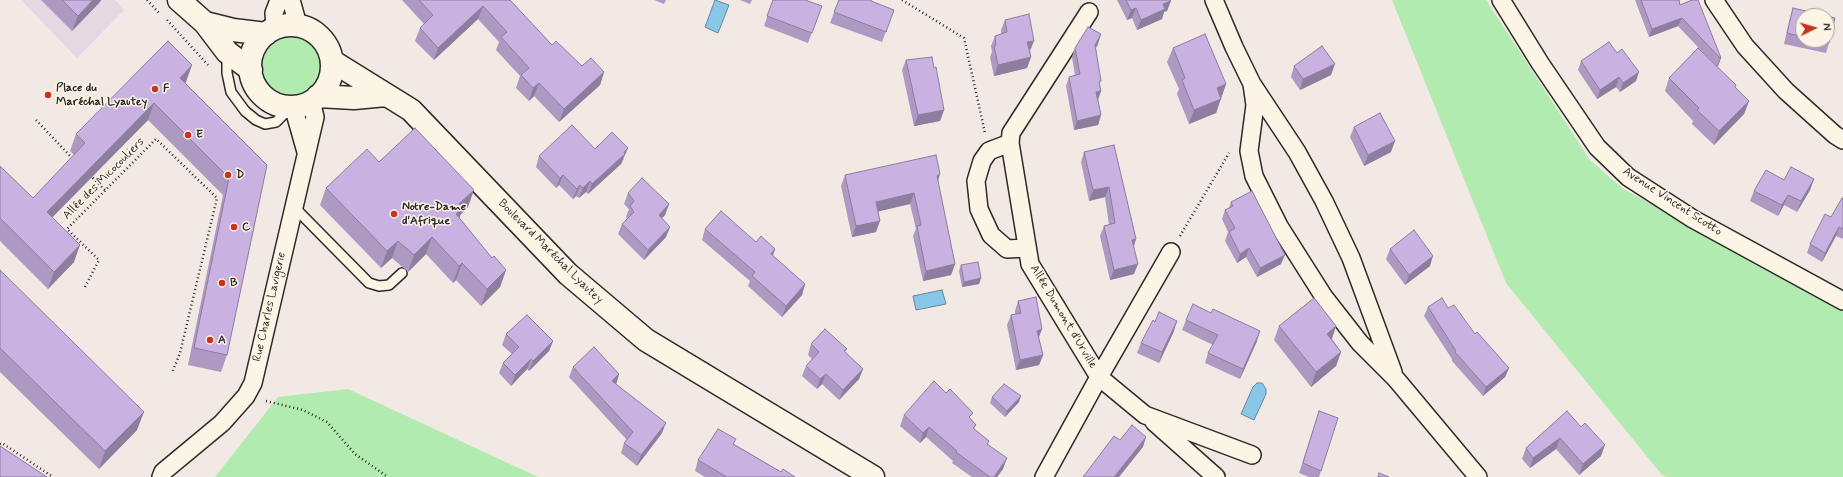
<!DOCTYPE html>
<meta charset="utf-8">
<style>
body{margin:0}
#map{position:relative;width:1843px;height:477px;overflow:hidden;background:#f2e8e4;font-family:Mynerve,sans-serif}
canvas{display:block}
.north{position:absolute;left:1795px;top:8px;width:40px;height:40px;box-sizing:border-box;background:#fcf5e5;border:1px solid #a8a49b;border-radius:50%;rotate:85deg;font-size:11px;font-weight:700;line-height:16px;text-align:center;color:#2b2b2b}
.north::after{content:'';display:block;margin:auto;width:14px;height:18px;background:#c8321e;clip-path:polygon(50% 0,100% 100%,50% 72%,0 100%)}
</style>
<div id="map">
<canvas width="1843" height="477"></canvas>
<div class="north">N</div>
</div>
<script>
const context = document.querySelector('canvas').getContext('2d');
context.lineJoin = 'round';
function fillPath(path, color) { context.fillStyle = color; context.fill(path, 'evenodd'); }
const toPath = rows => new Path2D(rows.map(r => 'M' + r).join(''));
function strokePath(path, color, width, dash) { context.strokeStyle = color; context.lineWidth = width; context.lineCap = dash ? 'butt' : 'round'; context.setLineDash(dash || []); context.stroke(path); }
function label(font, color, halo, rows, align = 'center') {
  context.font = font + ' Mynerve,sans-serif'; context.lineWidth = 3; context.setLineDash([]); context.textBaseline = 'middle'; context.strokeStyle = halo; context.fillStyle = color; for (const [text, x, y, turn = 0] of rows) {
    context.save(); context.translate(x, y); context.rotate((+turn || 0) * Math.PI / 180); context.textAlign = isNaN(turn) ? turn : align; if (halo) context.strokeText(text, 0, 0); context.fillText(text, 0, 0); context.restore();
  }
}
const built = toPath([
 [21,0,115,0,124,10,77,58]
]);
const green = toPath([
 [1392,0,1486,0,1590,160,1622,188,1843,312,1843,477,1667,477,1662,475,1506,283],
 '260 64a31 31 0 1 1 62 0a31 31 0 1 1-62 0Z',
 [348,389,538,477,215,477,278,397]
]);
const water = toPath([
 [715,0,729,5,718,33,705,27,715,0],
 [942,290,946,304,916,310,913,296,942,290],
 [1257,383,1262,383,1266,389,1266,394,1254,420,1241,414,1253,387,1257,383]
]);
const path = toPath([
 [147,0,160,14],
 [902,0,964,38,985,133],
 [167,20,208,65],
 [36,120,73,159],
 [90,175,105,190],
 [1180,236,1229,153],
 [85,287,99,260,67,229,156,139,217,198,180,353,172,373],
 [266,401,303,410,327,422,355,454,388,477],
 [0,444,2,443,53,477]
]);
const service = toPath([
 [227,55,227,73,231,92,245,111,256,120,265,124,276,122,291,107],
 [293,206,369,283,379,286,389,285,402,273]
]);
const minor = toPath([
 [291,0,298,25],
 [1214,0,1234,47,1252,84,1297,152,1324,201,1351,258,1393,372],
 [1501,0,1540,63,1597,147,1628,177,1693,219,1843,301],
 [1714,0,1745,46,1786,91,1835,135,1843,140],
 [1089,12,1011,133,1010,143,1030,264,1099,377,1145,415,1252,455],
 [275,28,274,13,279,0],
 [1252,84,1255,105,1249,151,1254,176,1279,226,1324,297,1360,343,1396,379,1478,477],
 [293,106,306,152],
 [1010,143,989,151,982,161,976,181,979,209,991,235,1007,249,1026,248],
 [1154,422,1216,477],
 [161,477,163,472,222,423,246,396,253,383,315,117,311,101],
 [1044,477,1099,377,1171,252]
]);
const secondary = toPath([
 [179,0,205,23,227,52,251,70],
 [205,23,233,30,266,34],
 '250 66a41 41 0 1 1 82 0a41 41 0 1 1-82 0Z',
 [332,61,411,110,568,274,646,340,873,477],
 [318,96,354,98,386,95]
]);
const wall = toPath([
 [41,0,101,0,99,3,72,31],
 [402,0,510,0,552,45,582,66,604,72,600,85,559,122,534,96,529,101,516,88,520,76,496,50,499,42,478,19,434,60,415,41,420,28,424,24],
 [654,0,666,0,664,4],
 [740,0,752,0,750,4],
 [773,0,822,6,808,43,764,26],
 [839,0,871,1,894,10,882,42,830,23],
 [1117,0,1170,0,1167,11,1164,12,1162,19,1137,30,1132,18,1127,20],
 [1635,0,1679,0,1680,5,1721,58,1718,66,1717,67,1735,87,1749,101,1744,114,1714,145,1692,124,1693,121,1665,91,1669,78,1712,62,1678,26,1649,37],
 [1793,8,1835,18,1829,43,1826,53,1784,44,1790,18],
 [1803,16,1827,16,1827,40,1803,40],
 [1005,20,1030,51,1031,57,1027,68,994,76,990,57,992,52,991,46,995,36,1001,34,1001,30],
 [1098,44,1096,48,1100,85,1101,91,1098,99,1101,115,1098,125,1074,130,1066,86,1069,77,1075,75,1072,57,1075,48],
 [1173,48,1226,84,1216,113,1189,124,1177,94,1179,89,1167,62],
 [1617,53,1636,81,1620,92,1616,87,1597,99,1578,70,1581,61],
 [906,60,944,110,940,121,914,126,902,70],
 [1294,66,1331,75,1300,90,1291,77],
 [186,82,185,84,267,165,227,355,221,372,188,365,223,195,148,120,52,217,74,262,48,289,0,241,0,166,33,198,74,155,70,151,76,134],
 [1354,127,1391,152,1364,166,1350,137],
 [1114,145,1136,239,1134,247,1134,274,1110,280,1100,236,1104,226,1109,225,1105,197,1089,201,1081,162,1084,152],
 [595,149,624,159,623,160,621,164,588,194,586,192,579,198,576,196,573,199,559,185,556,188,536,167,539,156],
 [379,162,468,207,461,214,459,217,492,258,506,270,500,287,481,306,456,280,453,283,426,254,408,272,392,258,381,268,320,205,326,188],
 [940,174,938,182,955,264,951,275,923,281,913,236,916,229,910,204,878,211,876,232,852,237,841,186,845,175],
 [1814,179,1810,190,1797,212,1784,205,1778,216,1750,201,1754,191,1784,180],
 [628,193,669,204,665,215,662,218,666,237,644,260,618,234,622,224,627,219,626,217,629,209,624,204],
 [1843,199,1843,239,1836,236,1822,262,1807,253,1810,244,1831,217],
 [1231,202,1281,264,1257,277,1246,257,1237,263,1225,241,1228,232,1222,219,1225,210,1229,208],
 [705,229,756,242,775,249,773,256,805,284,802,295,782,317,748,286,750,281,702,240],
 [1390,249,1430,266,1405,285,1386,259],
 [961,265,981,278,979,284,962,287,959,271],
 [0,270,137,430,99,469,0,372],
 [1018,301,1039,338,1043,355,1039,365,1016,370,1007,325,1011,315,1015,314,1015,311],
 [1428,307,1448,308,1509,368,1505,377,1483,396,1452,361,1452,359,1424,316],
 [1186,320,1257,341,1240,379,1205,363,1208,353,1213,345,1182,330],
 [1279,326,1336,326,1332,339,1341,352,1336,366,1311,387,1274,340],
 [1174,331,1159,363,1137,353,1141,343],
 [506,334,553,341,549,351,529,371,527,369,511,386,499,373,503,363,512,354,502,345],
 [811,344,847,349,845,352,863,369,859,379,839,400,822,384,817,389,802,376,806,366,812,359,808,355],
 [573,367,619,374,616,384,662,433,637,466,621,453,624,443,627,440,569,377],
 [992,397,1019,402,1005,417,990,403],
 [1319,411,1321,471,1319,477,1309,477,1299,473],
 [1567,411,1601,456,1579,475,1556,449,1530,468,1522,459,1526,448],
 [904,415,971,419,976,425,974,429,989,441,988,444,1003,469,997,477,972,477,952,463,953,461,926,437,920,443,900,426],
 [734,444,781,472,795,477,705,477,695,471,698,460]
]);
const shadedWall = toPath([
 [93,0,101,0,99,3,72,31,78,16],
 [1171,1,1167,11,1164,12,1162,19,1137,30,1141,20,1163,4],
 [483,6,478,19,434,60,438,48],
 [1136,8,1132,18,1127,20,1131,10],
 [1682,18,1678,26,1649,37,1652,29],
 [1101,34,1098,44,1092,55,1095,45],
 [1034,41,1030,51,1027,42],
 [1031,57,1027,68,994,76,998,65],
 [1720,58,1721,58,1718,66,1717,67],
 [1335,64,1331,75,1300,90,1303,79],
 [192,65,186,82,173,95,180,78],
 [604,72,600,85,559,122,564,109],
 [1639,72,1636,81,1620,92,1623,83],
 [1619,77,1616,87,1597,99,1600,90],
 [539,83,534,96,529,101,533,88],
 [1226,84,1216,113,1189,124,1194,110,1217,88],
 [1101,91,1098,100,1096,92],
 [1749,101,1744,114,1714,145,1719,131],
 [154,103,148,120,41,229,47,212],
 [944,110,940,121,914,126,918,115],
 [1101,115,1098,125,1074,130,1077,121],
 [1395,141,1391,152,1364,166,1368,155],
 [628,148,621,164,588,194,592,184],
 [940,174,936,185,937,176],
 [563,175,559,185,556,188,560,178],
 [1814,179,1810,190,1797,212,1801,201],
 [590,181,586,192,579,198,583,188],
 [580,185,576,196,573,199,577,189],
 [1109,187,1105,197,1089,201,1093,190],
 [474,190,468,207,461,214,456,225,450,231,459,204],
 [914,193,910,204,872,213,876,202],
 [1788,195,1784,205,1778,216,1782,205],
 [669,204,665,215,655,225,659,215],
 [880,221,876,232,852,237,856,226],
 [670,227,666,237,644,260,648,250],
 [1839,227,1836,236,1822,262,1825,253],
 [432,237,426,254,408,272,414,255],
 [1136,239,1132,250,1132,240],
 [398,241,392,258,381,268,387,251],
 [80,245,74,262,48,289,54,272],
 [1249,248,1246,257,1237,263,1240,254],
 [775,249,771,260,771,254],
 [1285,255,1281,264,1257,277,1260,268],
 [1433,256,1430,266,1405,285,1409,275],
 [462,263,456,280,453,283,459,266],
 [955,264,951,275,923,281,926,271],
 [1138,264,1134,274,1110,280,1114,270],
 [506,270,500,287,481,306,487,289],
 [981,278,979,284,962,287,964,282],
 [805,284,802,295,782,317,786,306],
 [1177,321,1174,331,1159,363,1162,352],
 [1336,326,1331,341,1327,334],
 [1042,329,1038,340,1037,331],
 [1260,331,1257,341,1240,379,1243,369],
 [553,341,549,351,529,371,533,361],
 [1341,352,1336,366,1311,387,1316,372],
 [1043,355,1039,365,1016,370,1020,360],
 [531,359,527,369,511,386,515,375],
 [1509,368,1505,377,1483,396,1486,387],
 [863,369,859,379,839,400,843,390],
 [619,374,616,385,612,381],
 [826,374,822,384,817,389,820,379],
 [1021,396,1019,402,1005,417,1007,411],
 [144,412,137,430,99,469,105,451],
 [666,423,662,433,637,466,641,455],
 [929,427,926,437,920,443,923,433],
 [1146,437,1143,447,1119,477,1114,477],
 [1560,438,1556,449,1530,468,1533,458],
 [1605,445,1601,456,1579,475,1583,464],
 [1007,458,1003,469,997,477,994,477]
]);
const building = toPath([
 [62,0,93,0,78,16,62,0],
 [419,0,510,0,552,45,556,41,582,66,591,58,604,72,564,109,539,83,533,88,521,75,529,68,501,37,507,32,483,6,438,48,420,28,433,15,419,0],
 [773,0,805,0,822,6,812,33,767,16,773,0],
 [839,0,871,0,871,1,894,10,886,32,834,12,839,0],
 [1126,0,1170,0,1171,1,1163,4,1165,9,1141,20,1136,8,1131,10,1126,0],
 [1641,0,1679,0,1680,5,1692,0,1698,0,1721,58,1720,58,1682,18,1652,29,1641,0],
 [1793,8,1835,18,1829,43,1817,40,1827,40,1827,16,1803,16,1803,37,1787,33,1793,8],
 [1029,14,1034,41,1027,42,1031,57,998,65,994,46,996,45,995,36,1007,32,1005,20,1029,14],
 [1088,27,1101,34,1095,45,1101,81,1099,82,1101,91,1096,92,1101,115,1077,121,1069,77,1080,74,1075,48,1088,27],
 [1205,34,1226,84,1217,88,1221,99,1194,110,1182,80,1185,78,1173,48,1205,34],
 [168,41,192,65,180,78,267,165,227,355,194,348,229,178,154,103,47,212,80,245,54,272,0,218,0,166,33,198,85,143,76,134,168,41],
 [1609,42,1617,53,1622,49,1639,72,1623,83,1619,77,1600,90,1581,61,1609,42],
 [1322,46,1335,64,1303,79,1294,66,1322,46],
 [1698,48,1736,85,1735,87,1749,101,1719,131,1697,110,1699,108,1669,78,1698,48],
 [932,57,934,68,936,67,944,110,918,115,906,60,932,57],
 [1380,113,1395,141,1368,155,1354,127,1380,113],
 [572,125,595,149,612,132,628,148,624,152,625,154,592,184,590,181,583,188,580,185,577,189,563,175,560,178,539,156,572,125],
 [415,128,474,190,459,204,463,208,456,214,492,258,494,256,506,270,487,289,462,263,459,266,432,237,414,255,398,241,387,251,326,188,367,149,379,162,415,128],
 [1114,145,1136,239,1132,240,1138,264,1114,270,1104,226,1115,223,1109,187,1093,190,1084,152,1114,145],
 [936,155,940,174,937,176,955,264,926,271,917,226,921,225,914,193,876,202,880,221,856,226,845,175,936,155],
 [1791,167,1814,179,1801,201,1788,195,1782,205,1754,191,1766,170,1784,180,1791,167],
 [642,178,669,204,659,215,670,227,648,250,622,224,634,212,630,206,634,201,628,193,642,178],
 [1252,191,1285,255,1260,268,1249,248,1240,254,1229,232,1235,228,1225,210,1233,206,1231,202,1252,191],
 [1842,198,1843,199,1843,229,1839,227,1825,253,1810,244,1825,214,1831,217,1842,198],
 [721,211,756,242,761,236,775,249,771,254,805,284,786,306,752,276,755,272,705,229,721,211],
 [1414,230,1433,256,1409,275,1390,249,1414,230],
 [978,262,981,278,964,282,961,265,978,262],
 [0,270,144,412,105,451,0,348,0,270],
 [1036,297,1042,329,1037,331,1043,355,1020,360,1011,315,1021,313,1018,301,1036,297],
 [1314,298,1336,326,1327,334,1341,352,1316,372,1279,326,1314,298],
 [1442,298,1448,308,1454,305,1475,334,1477,332,1509,368,1486,387,1455,352,1456,351,1428,307,1442,298],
 [1193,304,1211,313,1213,309,1260,331,1243,369,1208,353,1218,335,1186,320,1193,304],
 [1159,312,1177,321,1162,352,1141,343,1153,320,1155,322,1159,312],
 [527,315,553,341,533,361,531,359,515,375,503,363,519,347,506,334,527,315],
 [825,329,847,349,844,351,863,369,843,390,826,374,820,379,806,366,819,352,811,344,825,329],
 [594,347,619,374,612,381,666,423,641,455,624,443,633,432,573,367,594,347],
 [934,381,946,393,950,389,973,413,969,417,976,425,973,428,989,441,987,444,1007,458,994,477,990,477,956,452,957,451,929,427,923,433,904,415,934,381],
 [1004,384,1021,396,1007,411,992,397,1004,384],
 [1319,411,1338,418,1321,471,1303,463,1319,411],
 [1567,411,1581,427,1585,423,1605,445,1583,464,1560,438,1533,458,1526,448,1567,411],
 [1132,425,1146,437,1114,477,1083,477,1114,436,1120,440,1132,425],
 [718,429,736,439,733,444,781,472,783,469,795,477,727,477,698,460,718,429],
 [0,446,47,477,0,477,0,446],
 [1379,473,1389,477,1378,477,1379,473]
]);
const markers = [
 [155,89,4,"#c8321e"],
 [48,95,4,"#c8321e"],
 [188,135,4,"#c8321e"],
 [228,175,4,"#c8321e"],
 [394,214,4,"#c8321e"],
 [234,227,4,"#c8321e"],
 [222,283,4,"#c8321e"],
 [210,340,4,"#c8321e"]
];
const poiNames = [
 ["Place du",56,88],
 ["Maréchal Lyautey",56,102],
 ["F",163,89],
 ["E",196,135],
 ["D",236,175],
 ["Notre-Dame",402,207],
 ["d'Afrique",402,221],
 ["C",242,227],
 ["B",230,283],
 ["A",218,340]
];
const streetNames = [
 ["Allée des Micocouliers",104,179,-45],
 ["Avenue Vincent Scotto",1672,202,33],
 ["Boulevard Maréchal Lyautey",550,252,45],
 ["Rue Charles Lavigerie",270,307,-77],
 ["Allée Dumont d'Urville",1063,317,59]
];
fillPath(built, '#e6d8e3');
fillPath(green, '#b2ebaf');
fillPath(water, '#89c7e9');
strokePath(water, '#63899d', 1);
strokePath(service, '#2b2b2b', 12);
strokePath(minor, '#2b2b2b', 20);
strokePath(secondary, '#2b2b2b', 25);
strokePath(path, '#2b2b2b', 2.5, [1, 3]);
strokePath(service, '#fcf5e5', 9);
strokePath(minor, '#fcf5e5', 17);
strokePath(secondary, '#fcf5e5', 22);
fillPath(wall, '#ad99c2');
fillPath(shadedWall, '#8d7d9e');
fillPath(building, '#c9b2e1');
strokePath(building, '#8d7d9e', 1);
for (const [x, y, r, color] of markers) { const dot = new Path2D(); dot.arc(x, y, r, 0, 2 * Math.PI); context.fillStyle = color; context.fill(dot); strokePath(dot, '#fcf5e5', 1.5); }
label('bold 12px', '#2b2b2b', '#fcf5e5', poiNames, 'left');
label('12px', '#2b2b2b', '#fcf5e5', streetNames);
</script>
